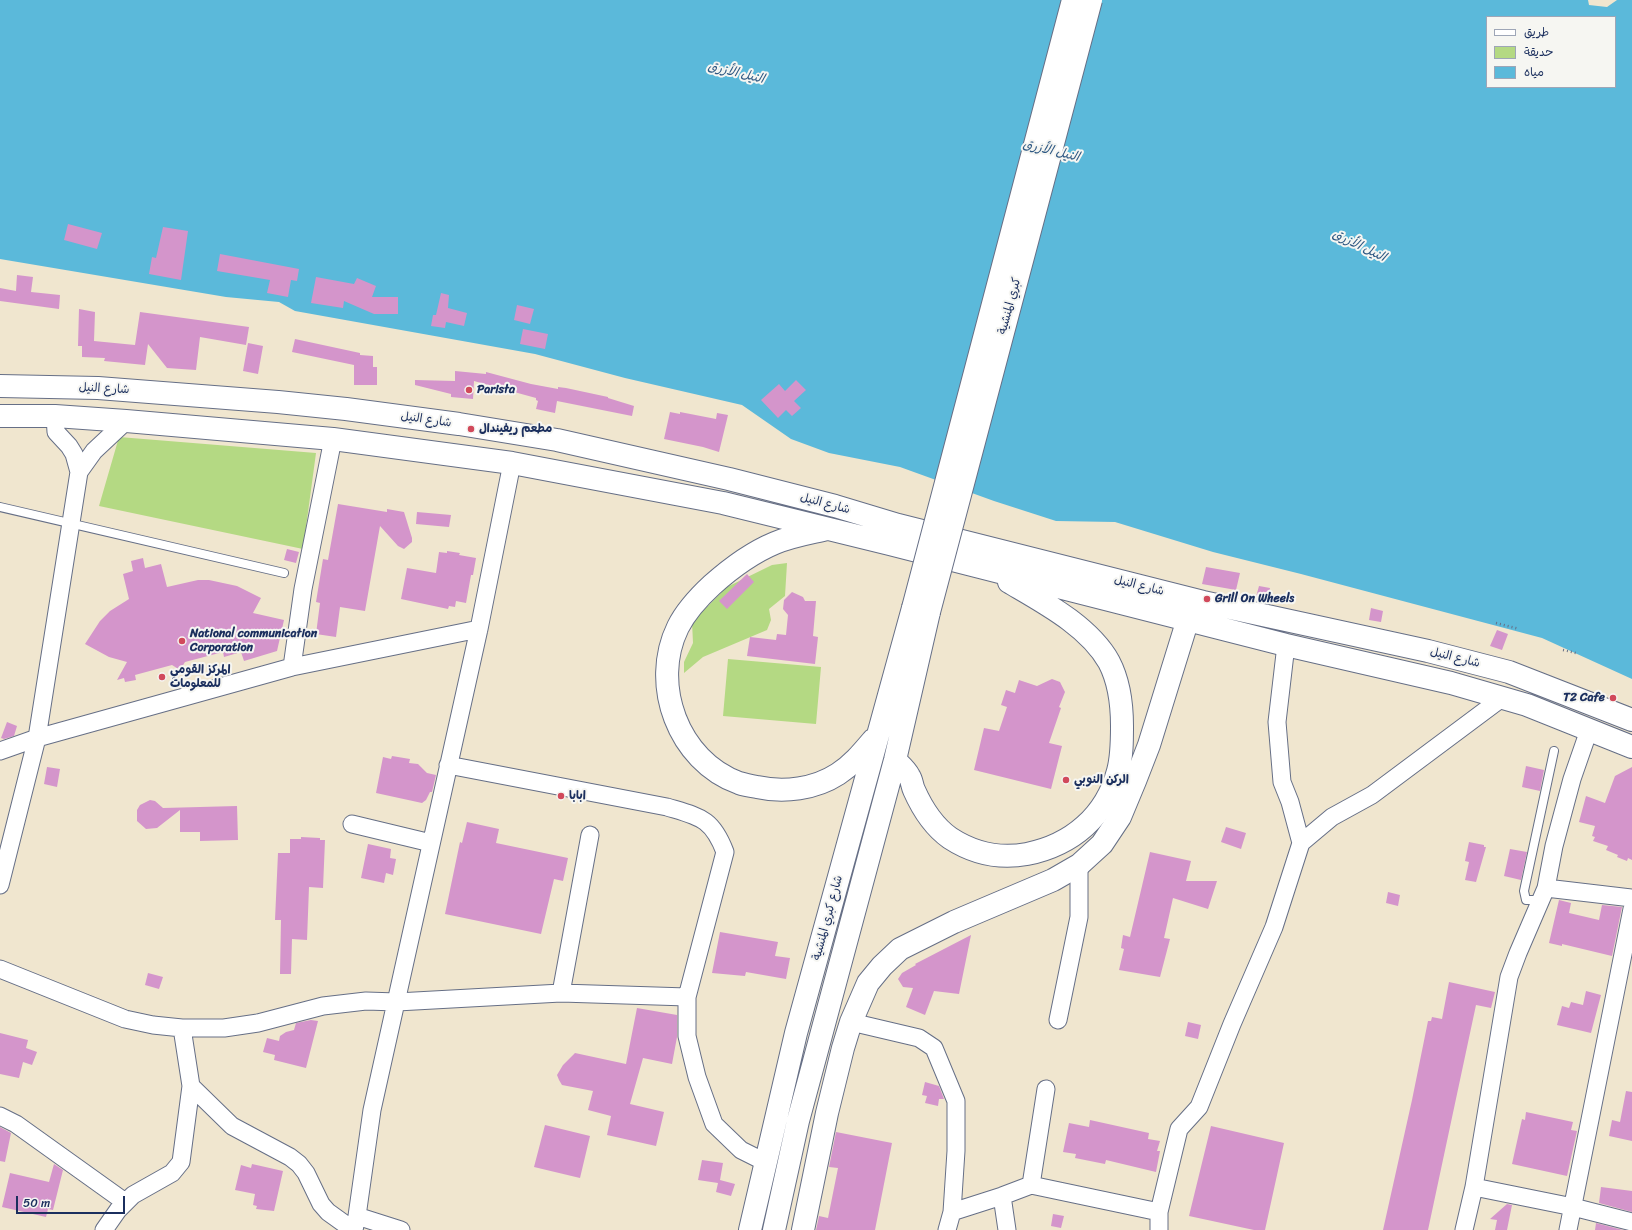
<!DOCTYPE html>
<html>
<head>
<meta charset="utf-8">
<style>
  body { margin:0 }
  #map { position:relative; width:1632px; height:1230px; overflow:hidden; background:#f0e6cf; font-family:Sriracha,"Playpen Sans Arabic",sans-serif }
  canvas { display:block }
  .legend { position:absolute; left:1486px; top:16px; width:130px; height:72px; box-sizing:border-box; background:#f6f6f2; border:1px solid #9ea6b7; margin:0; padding:5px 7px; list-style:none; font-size:12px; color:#1b2f5e }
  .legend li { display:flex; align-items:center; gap:8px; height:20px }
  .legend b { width:20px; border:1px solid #9ea6b7 }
  .scale { position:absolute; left:16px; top:1196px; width:109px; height:18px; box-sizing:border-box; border:2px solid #1b2f5e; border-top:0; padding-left:5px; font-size:12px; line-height:14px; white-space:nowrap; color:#1b2f5e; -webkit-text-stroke:3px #f6f6f2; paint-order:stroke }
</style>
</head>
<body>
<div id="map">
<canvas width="1632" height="1230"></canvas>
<ul class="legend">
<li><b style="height:5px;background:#fff"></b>طريق</li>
<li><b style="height:11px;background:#b4d983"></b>حديقة</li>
<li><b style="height:11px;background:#5bb9da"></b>مياه</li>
</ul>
<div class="scale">50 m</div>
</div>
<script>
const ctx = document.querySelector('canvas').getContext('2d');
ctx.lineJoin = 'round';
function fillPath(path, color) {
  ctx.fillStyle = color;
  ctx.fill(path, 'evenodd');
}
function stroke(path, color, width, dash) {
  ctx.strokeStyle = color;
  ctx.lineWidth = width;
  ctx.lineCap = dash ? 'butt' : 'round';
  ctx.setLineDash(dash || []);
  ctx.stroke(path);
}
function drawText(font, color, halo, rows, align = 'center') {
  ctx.font = font + ' Sriracha,"Playpen Sans Arabic",sans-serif';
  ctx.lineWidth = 4;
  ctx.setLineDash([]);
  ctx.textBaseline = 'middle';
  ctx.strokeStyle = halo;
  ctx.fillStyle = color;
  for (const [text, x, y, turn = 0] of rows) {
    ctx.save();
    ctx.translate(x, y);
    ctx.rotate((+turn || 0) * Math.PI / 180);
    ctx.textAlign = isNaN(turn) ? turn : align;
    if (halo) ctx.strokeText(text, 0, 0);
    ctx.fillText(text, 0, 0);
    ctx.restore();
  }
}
fillPath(new Path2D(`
  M119,437l197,16 -13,96 -204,-43z
  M787,563l-2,33 -16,13 2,11 -4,10 -64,27 -19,16v-11l9,-19 -1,-21 35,-35 45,-22z
  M728,659l93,8 -5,57 -93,-8z`), '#b4d983');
fillPath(new Path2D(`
  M0,0h1588l1,5 18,2 10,-7h15v679l-90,-41 -241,-64 -88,-22 -98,-30 -59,-1 -62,-20 -94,-34 -71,-14 -38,-14 -49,-34 -117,-27 -90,-24 -240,-43 -16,-9 -53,-5 -226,-38zM1487,17h128v70h-128z`), '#5bb9da');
fillPath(new Path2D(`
  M68,224l34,9 -5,16 -33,-9z
  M163,227l25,4 -7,49 -32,-6 3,-17 4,1z
  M220,254l79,15 -2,12 -6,-1 -3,17 -21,-4 3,-13 -53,-9z
  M17,275l16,2 -2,15 29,3 -1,14 -59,-8v-13l16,3z
  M316,277l38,7 3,-6 19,8 -4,11h26v17h-24l-30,-13 -1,7 -32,-5z
  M441,293l8,2 -1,13 19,5 -3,13 -18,-4 -1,6 -14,-2 2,-11h3z
  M517,305l17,4 -4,15 -16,-4z
  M79,309l16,3 -1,29 41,4 5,-33 109,15 -3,18 -46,-8 -4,33 -29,-2 -19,-24 -3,21 -41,-4 1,-3 -23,-1v-11h-4z
  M523,329l25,5 -3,15 -25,-5z
  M295,339l65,14v2l13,1v11h4v18h-23v-20l-62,-13z
  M248,343l15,3 -5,28 -15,-3z
  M455,371l31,3v-2l45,12 27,5v-2l8,1 42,9v1l26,8 -2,10 -75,-15 -2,12 -19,-4 2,-8 -2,-1v-2l-62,-17 -1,18 -22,-2v-3l-36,-9v-5l40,1z
  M796,380l10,10 -12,11 7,7 -9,8 -6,-6 -8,8 -17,-18 18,-16 6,7z
  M670,412l10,2v-2l36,7 1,-6 11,2 -9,37 -16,-5 -39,-8z
  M338,504l49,8v-3l17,3 8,26v4l-8,7 -6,-3 -18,-20 -15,85 -25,-4 -4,30 -20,-3 4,-31 -4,-1 7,-43 5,1z
  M417,512l34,3 -2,12 -33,-3z
  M287,549l12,3 -3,11 -12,-3z
  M447,551l13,2 -1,2 17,3 -3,17h-2l-5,28 -10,-2 -1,6 -6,-1 -1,3 -47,-10 6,-31 29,5 3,-21 8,1z
  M143,558l2,10 16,-4 6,23 31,-7h11l28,6 24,12 -8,15 31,7 -7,31 -33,10 -3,-9 -17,5 -1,-5 -38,10 -5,8 -8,-5 -37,10 1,5 -11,2 -1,-4 -7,2 10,-18 -18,-5 -24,-13 15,-23 10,-10 19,-12 -6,-25 10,-3 -2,-10z
  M1206,567l34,6 -4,17 -34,-6z
  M747,574l7,8 -27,27 -8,-8z
  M1259,586l11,2 -2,11 -12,-2z
  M792,592l11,5 2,4h11l-3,35 5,1 -3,27 -68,-8 3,-19 26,3 1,-6 9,1 2,-20 -5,-6 1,-9z
  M1371,608l12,3 -2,11 -12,-2z
  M1497,630l11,4 -6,16 -12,-4z
  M1052,679l8,3 5,10 -6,15 2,1 -12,35 13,3 -11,43 -77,-19 10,-42 15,3 8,-24 -6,-2 5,-15 9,3 4,-13 18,6z
  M7,722l10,4 -3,10 -10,3 -3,-1z
  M392,756l18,3 -1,4 9,1 9,9 9,2 -4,17h-2l-4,8 -4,3 -46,-10 7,-36 8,2z
  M1526,766l18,4 -4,21 -18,-4z
  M47,767l13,2 -3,18 -13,-3z
  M1632,767v93l-4,-2 -1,3 -10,-4 1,-2 -12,-5 2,-4 -15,-5 2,-4 -3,-1 3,-10 -16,-4 7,-26 19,7 10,-27z
  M150,800l5,1 8,7 74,-2 1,34 -38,1v-9h-20v-22l-23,18 -11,1 -9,-8v-11l3,-5z
  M467,822l32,7 -3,14 72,15 -5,23 -9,-2 -13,55 -96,-20 15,-72 2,1z
  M1226,827l20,6 -5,16 -20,-7z
  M301,837l19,1v2h5l-2,48 -14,-1 -2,53 -15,-1 -1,35h-11l1,-54h-6l3,-67h12v-14h11z
  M1469,842l15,3v2h2l-10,35 -11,-2 4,-18 -4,-1z
  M368,844l23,5 -1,9 6,1 -3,16 -7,-2 -2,10 -23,-5z
  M1510,849l17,3 -6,28 -17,-4z
  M1150,852l41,9 -5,20h31l-9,28 -35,-11 -9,40 6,1 -10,38 -41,-7 5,-21 -3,-1 2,-13 7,2z
  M1388,892l12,3 -2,11 -12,-3z
  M1559,900l12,3 -2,10 30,7 3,-15 20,2 -10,49 -50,-12v2l-13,-3z
  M720,932l58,10 -3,14 15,2 -4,21 -40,-7 -1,4 -33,-3z
  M971,935l-12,59 -25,-3 -9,24 -19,-8 7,-19 -10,-1 -5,-8 4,-6 14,-8 -1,-1z
  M148,973l15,4 -4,12 -14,-4z
  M1449,982l46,10 -4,16 -15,-3 -48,225h-45l29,-130 16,-79h3l1,-4 10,2z
  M1586,991l15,4 -10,38 -34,-8 5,-19 7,2 2,-6 12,3z
  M637,1008l40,7v22l-5,27 -29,-6 -13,46 34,8 -8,34 -49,-11 4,-19 -23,-6 5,-19 -31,-6 -3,-5 -2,-5 6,-10 12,-12 51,11z
  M311,1020l7,1 -12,47 -32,-8 1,-5 -12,-3 4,-14 12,3 1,-5 6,-4 8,-2 2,-7z
  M1188,1022l13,3 -3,14 -13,-3z
  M0,1033l28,7 -2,8 11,4 -5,13 -9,-3 -4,16 -19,-4z
  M925,1082l14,4 5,13h-5l-1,7 -13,-3 2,-7 -5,-1z
  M1626,1091l6,1v49l-23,-5 3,-16 8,2z
  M1526,1112l47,10 -2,8 6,1 -10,45 -55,-12 10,-45 3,1z
  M1090,1120l59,13 -1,6 12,2 -3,10h3l-4,21 -50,-12 -1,4 -30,-6 1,-4 -13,-2 6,-29 20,4z
  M545,1125l45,11 -10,42 -46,-11z
  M1211,1126l73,17 -19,87h-11l-65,-14z
  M0,1127l11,6 -6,29 -5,-1z
  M836,1132l56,11 -17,87h-59l3,-14 9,2 10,-50 -9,-1z
  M702,1160l21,3 -3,17 15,4 -4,12 -15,-4 2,-9 -20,-3z
  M54,1164l9,6 -10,40 -5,-1 -2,8 -44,-10 8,-34 39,9z
  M252,1164l31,7 -9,40 -18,-2 1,-3 -4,-1 2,-11 -20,-4 6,-25 10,3z
  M1601,1187l31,4v21l-33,-9z
  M1507,1204l5,1 -5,25h-12l2,-10 -7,-1z
  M1053,1214l11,2 -3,12 -10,-2z
  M1596,1223l27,7h-28z`), '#d495cb');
const lane = new Path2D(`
  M0,507l284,66
  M1540,898l-1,2h-13l-2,-9 30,-140`);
const street = new Path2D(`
  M55,416l1,16 13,14 5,8 5,18
  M292,667l11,-78 30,-150
  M0,751l37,-13 255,-71 187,-38
  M448,765l219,42c33,10 45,11 58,45l-38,145
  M352,824l79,19
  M1301,843l31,-26 40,-22 130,-97
  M0,885l37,-147 42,-266 15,-21 32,-30
  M1546,888l86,10
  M0,969l125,50 28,6 29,3h42l34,-5 65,-17 43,-5 31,1 164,-9 126,4v39l10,41 17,47 27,26 24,12
  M561,993l29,-158
  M1058,1020l21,-103v-52
  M851,1022l68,16 15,10 22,53v50l-4,61 -5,18
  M191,1086l41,40 58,31 9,7 7,9 15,31 7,8 25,18
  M0,1116l16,8 109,78
  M1031,1185l15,-96
  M1474,1187l99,20 59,15
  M1002,1196l5,34
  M952,1212l50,-16 29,-11 128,27
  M357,1216l44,14
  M104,1230l14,-20 15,-15 39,-22 9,-11 10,-76 -9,-58
  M354,1230l3,-14 15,-106 107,-481 33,-166
  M1159,1230v-18l20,-83 20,-22 33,-83 42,-97 27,-84 -11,-41 -8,-20 -5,-60 9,-77
  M1464,1230l10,-43 35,-210 9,-24 28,-65 8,-42 18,-67 17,-49
  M1568,1230l64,-321`);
const secondary = new Path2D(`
  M803,1230l24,-117 16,-65 8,-26 17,-39 14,-17 18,-17 54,-27 99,-42 26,-15 23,-21 18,-27 15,-36 14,-36 39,-126`);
const primary = new Path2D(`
  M0,386l98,2 180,14 68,7 113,15 98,16 172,39 106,27 63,19 305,77 225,49 81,21 123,48
  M0,416h55l71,5 207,18 179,24 211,40 167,41 396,101 165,38 76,22 105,42
  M827,529c-17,4 -36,7 -52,14 -24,10 -44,25 -63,42 -13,12 -26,26 -34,42 -28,57 0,134 61,156 6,2 12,3 18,4 27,6 58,2 81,-13 14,-9 24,-21 35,-34
  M895,760c5,5 11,10 14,16 3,4 3,10 5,14 8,18 19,36 36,48 23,15 50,21 77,16 45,-9 79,-38 91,-83 4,-14 4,-30 4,-45 0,-21 -3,-45 -13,-64 -20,-36 -66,-60 -100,-80
  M750,1230l46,-197 117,-425
  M774,1230l24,-109 97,-361 34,-148`);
stroke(lane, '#666f86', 10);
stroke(street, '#666f86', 19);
stroke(secondary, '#666f86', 24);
stroke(primary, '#666f86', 24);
stroke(new Path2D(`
  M1496,623l23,6
  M1563,650l13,3`), '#666f86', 2.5, [1, 3]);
stroke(lane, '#fff', 8);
stroke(street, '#fff', 17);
stroke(secondary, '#fff', 22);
stroke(primary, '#fff', 22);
const primaryBridge = new Path2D(`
  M913,608l160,-608
  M929,612l162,-612`);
stroke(primaryBridge, '#666f86', 24, []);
stroke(primaryBridge, '#fff', 22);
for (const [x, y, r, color] of [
  [469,390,4,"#d1495b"],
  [471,429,4,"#d1495b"],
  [1207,599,4,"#d1495b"],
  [182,641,4,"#d1495b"],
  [162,677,4,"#d1495b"],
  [1613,698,4,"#d1495b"],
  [1066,780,4,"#d1495b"],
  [561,796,4,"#d1495b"]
]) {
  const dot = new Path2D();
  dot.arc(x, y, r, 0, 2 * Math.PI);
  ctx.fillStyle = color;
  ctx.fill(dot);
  stroke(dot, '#f6f6f2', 1.5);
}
drawText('12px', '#1b2f5e', '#f6f6f2', [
  ["كبري المنشية",1010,306,-75],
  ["شارع النيل",104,389,3],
  ["شارع النيل",426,420,8],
  ["شارع النيل",825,504,15],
  ["شارع النيل",1139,586,14],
  ["شارع النيل",1455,658,14],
  ["شارع كبري المنشية",828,918,-75]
]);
drawText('bold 12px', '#1b2f5e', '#f6f6f2', [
  ["Parista",477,390],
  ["مطعم ريفيندال",479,429],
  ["Grill On Wheels",1215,599],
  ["National communication",190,634],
  ["Corporation",190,648],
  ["المركز القومي",170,670],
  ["للمعلومات",170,684],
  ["T2 Cafe",1605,698,"right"],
  ["الركن النوبي",1074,780],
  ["ابابا",569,796]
], 'left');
drawText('italic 13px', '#2e5883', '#f6f6f2', [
  ["النيل الأزرق",736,73,14],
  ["النيل الأزرق",1051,151,14],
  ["النيل الأزرق",1359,246,26]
]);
</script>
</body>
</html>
